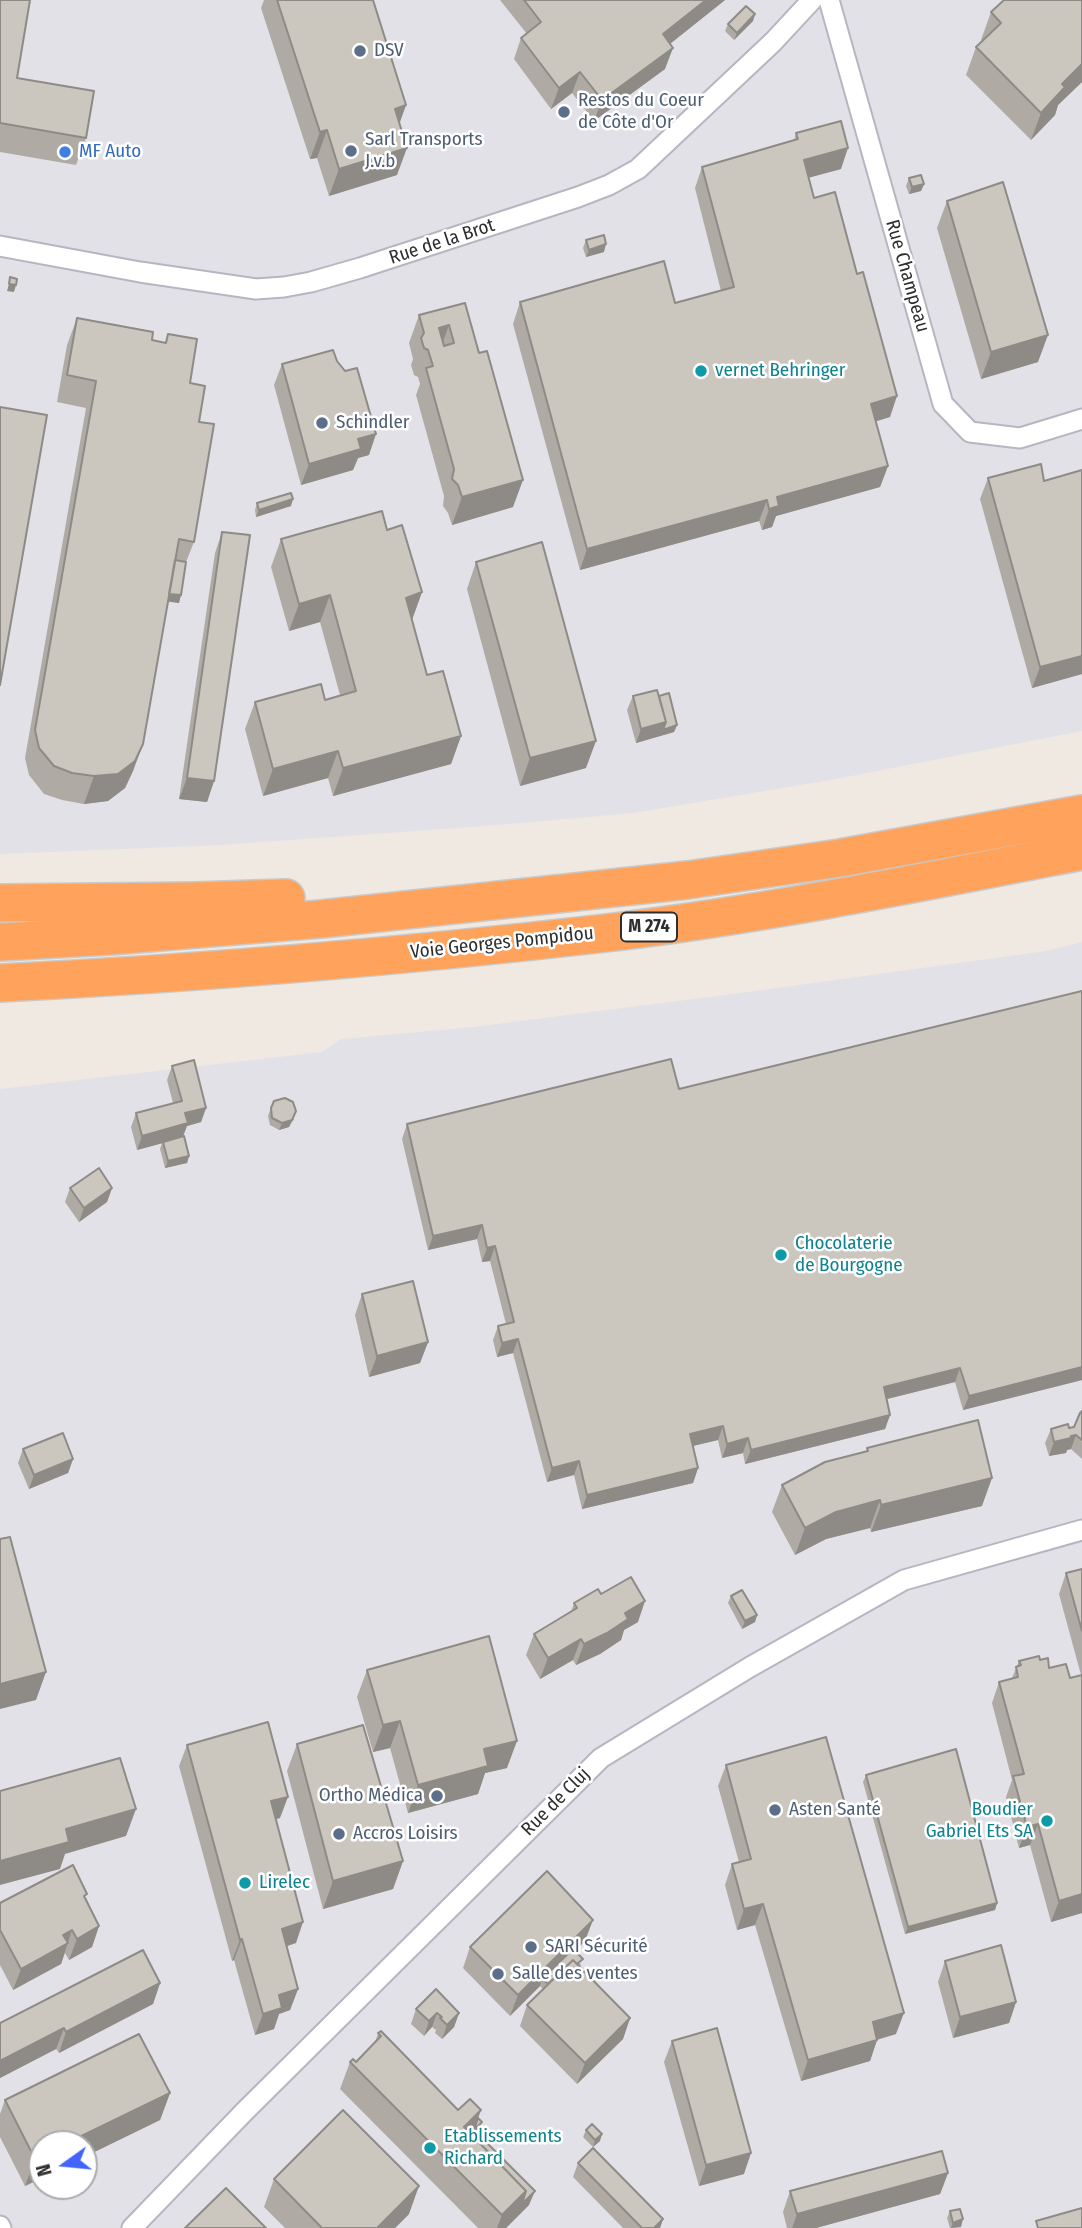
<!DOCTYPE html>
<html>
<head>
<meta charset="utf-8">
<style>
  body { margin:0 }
  #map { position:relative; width:1082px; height:2228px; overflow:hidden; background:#efe9e1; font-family:"Fira Sans Condensed",sans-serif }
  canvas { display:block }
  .north { position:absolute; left:28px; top:2130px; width:70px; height:70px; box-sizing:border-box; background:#fff; border:2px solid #ababab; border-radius:50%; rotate:255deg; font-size:19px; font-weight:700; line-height:28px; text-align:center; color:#2e2e2e }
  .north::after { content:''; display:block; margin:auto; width:24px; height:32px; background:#4264fb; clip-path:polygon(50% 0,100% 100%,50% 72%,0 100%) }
</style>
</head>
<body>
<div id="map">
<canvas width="1082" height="2228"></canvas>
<div class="north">N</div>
</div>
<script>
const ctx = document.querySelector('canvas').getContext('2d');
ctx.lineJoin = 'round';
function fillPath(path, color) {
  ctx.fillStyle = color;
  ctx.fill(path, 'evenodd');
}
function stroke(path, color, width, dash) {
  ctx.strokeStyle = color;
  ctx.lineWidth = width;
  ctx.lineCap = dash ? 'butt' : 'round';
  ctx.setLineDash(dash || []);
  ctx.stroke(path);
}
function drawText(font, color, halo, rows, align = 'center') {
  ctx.font = font + ' "Fira Sans Condensed",sans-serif';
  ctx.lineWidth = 5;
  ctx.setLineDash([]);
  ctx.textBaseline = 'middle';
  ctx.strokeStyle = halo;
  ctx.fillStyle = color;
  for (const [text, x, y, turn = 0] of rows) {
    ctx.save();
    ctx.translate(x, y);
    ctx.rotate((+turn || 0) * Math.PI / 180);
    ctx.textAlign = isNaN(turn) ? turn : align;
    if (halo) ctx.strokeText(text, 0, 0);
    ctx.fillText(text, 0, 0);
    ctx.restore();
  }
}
fillPath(new Path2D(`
  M0,0h1082v731l-246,48 -203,34 -135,12 -278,20 -220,9z
  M1082,942v1286h-1082v-1139l322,-37 19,-13 132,-12 260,-33 313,-43zM42,2144h42v42h-42z`), '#e3e1e8');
const street = new Path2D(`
  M829,0l114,404 27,28 50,6 62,-19
  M0,246l140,26 116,17 28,-2 27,-5 49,-14 218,-71 31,-12 29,-16 135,-127 39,-42
  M0,2226l1,2
  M132,2228l113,-117 356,-353 149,-91 154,-87 178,-50`);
const highway = new Path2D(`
  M0,903l193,-2 93,-3
  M0,942l111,-6 210,-17 367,-39 152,-22 242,-44
  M0,983c203,-10 405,-27 606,-50 160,-19 318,-51 476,-82`);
stroke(street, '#b4b7c1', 23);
stroke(highway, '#c9c9c9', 40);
stroke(street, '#fff', 19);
stroke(highway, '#ffa35c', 37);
fillPath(new Path2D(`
  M0,0l17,78 69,60 -10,27 -76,-13z
  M264,0h109l33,105 -7,19 -2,51 -68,21 -12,-38 -7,1 -49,-151z
  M500,0h225l-55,44 -5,25 -71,52 -22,-28 -21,16 -37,-50 7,-21 6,-4z
  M1082,0v82l-24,23 -3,10 -24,25 -65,-65 10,-28 6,-6 -1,-1 10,-28z
  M755,14l-2,7 -19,19 -9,-9 3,-7z
  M796,133l45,36 -33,9 6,20 76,219 -14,4 12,45 -8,21 -104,29 -4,11 -10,3 -3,-9 -179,49 -67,-246 7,-22 155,1 46,-12 -26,-103 7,-21 92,-26z
  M909,178l15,6 -3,7 -12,3 -3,-8z
  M947,201l91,161 -57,17 -44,-151z
  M586,240l18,12 -18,5 -3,-9z
  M465,303l48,204 -61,18 -4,-12 -5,-7 1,-10 -28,-101 4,-11 -2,-7 -4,-2 -3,-10 2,-6 -4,-16 10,-28z
  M77,318l88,25 3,-9 22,49 9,39 -5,120 -8,20 -5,33 -2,8 -11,-2 -35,170 -8,17 -17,13 -24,3 -22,-4 -18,-6 -15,-19 -4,-17 61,-350 -29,-6 10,-57z
  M282,364l87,91 -11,3 -5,12 -52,15 -27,-100z
  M988,478l94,196 -50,14 -52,-189z
  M257,503l34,3 -35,11 -1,-7z
  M387,530l35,62 -10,27 15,56 34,61 -10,28 -118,32 -5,-18 -65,18 -18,-67 10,-27 70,-2 15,-5 -20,-73 -31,9 -18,-64 10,-28z
  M222,532l-8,249 -7,21 -28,-3 36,-246z
  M476,562l110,206 -66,18 -53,-197z
  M633,696h26l18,29 -3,7 -38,11 -9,-33z
  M1082,991v389l-119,30 -8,-28 -68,17 3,16 -5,14 -140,35 -2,-11 -21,5 -4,-18 -25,6 5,22 -5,15 -111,26 -8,-34 -27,7 -34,-129 -16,4 -4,-17 5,-14 8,-2 -16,-63 -8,1 -5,-23 -49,11 -26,-111 5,-15 272,-35z
  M172,1066l34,42 -5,14 -14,4 -4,11 6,19 -2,7 -22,5 -5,-19 2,-6 -25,7 -6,-23 5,-14 37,-10 -6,-23z
  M271,1108l23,11 -5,8 -10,3 -9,-5 -2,-9z
  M70,1188h42l-5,14 -28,20 -14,-20z
  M362,1294l66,48 -8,21 -51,14 -14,-62z
  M1082,1411v48l-11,-10 -4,1 -1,3 -17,3 -4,-13 6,-14 23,-2z
  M867,1448l115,58 -111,26 -1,-4 -44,11 -31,16 -23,-43 10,-27 84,-33z
  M23,1449l50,10 -5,14 -39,16 -11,-26z
  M1082,1569v344l-31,9 -21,-77 -11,3 -13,-51 6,-17 -20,-77 7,-21 13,-4 7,-17 21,-1 9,8 21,10 11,-3 -22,-81 7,-21z
  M601,1594l37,28 -14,8 -3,10 -21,14 -24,11 -3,-5 -33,19 -14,-24 8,-21 37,-22 3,-9z
  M731,1596l26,19 -2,7 -13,7 -14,-26z
  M367,1670l140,98 -22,5 -7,21 -70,19 -18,-65 -17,4 -16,-55z
  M297,1744l106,117 -10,28 -70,20 -36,-138z
  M187,1745l93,73 -4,1 20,124 -9,3 11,43 -8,21 -11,4 -5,15 -19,6 -21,-75 -2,1 -53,-195z
  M726,1765l170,269 -19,6 -7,21 -69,20 -46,-156 -18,5 -12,-45 7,-21 7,-2 -21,-76z
  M866,1775l131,128 -2,7 -90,24 -42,-152z
  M86,1898l13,28 -7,21 -23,13 -4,-7 -4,11 -48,26 -13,-25v-62z
  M585,1941l-9,10 5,15 -1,1 50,51 -7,21 -46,45 -57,-58 7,-21 16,-16 -3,-3 -30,30 -47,-48 7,-21z
  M945,1961l71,41 -7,21 -56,15 -15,-56z
  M160,1983l-7,21 -94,49 -3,-4 -56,29v-55z
  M416,2009l43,4 -5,14 -12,12 -7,-6 1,-3 -4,-3 -8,9 -13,-12z
  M378,2033l80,77 20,8 1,12 -3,2 53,73 -23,23h-28l-138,-139 10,-27h6l19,-19z
  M672,2041l72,133 -45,12 -35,-124z
  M170,2093l-10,27 -135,66 -25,-49v-23l5,-14z
  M586,2130l14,11 -7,6 -10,-10z
  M578,2163l85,56 -3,9h-37l-50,-51z
  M948,2173l-8,21 -124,34h-29l-4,-16 7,-21z
  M274,2179l135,35 -14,14h-110l-21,-21z
  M950,2211l11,16 -11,1 -3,-10z`), '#afaba4');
fillPath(new Path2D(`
  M706,0h19l-69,55 7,-21z
  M755,14l-2,7 -19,19 3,-7z
  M673,48l-8,21 -71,52 8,-21z
  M1082,64v18l-24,23 -3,10 -24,25 10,-27 21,-29z
  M580,72l-8,21 -21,16 8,-21z
  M406,105l-10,28 -1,-24z
  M327,130l-10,28 -7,1 10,-27z
  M407,148l-10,27 -68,21 10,-27z
  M848,148l-7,21 -45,12 8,-21z
  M924,184l-3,7 -12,3 3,-7z
  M606,244l-2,8 -18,5 3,-7z
  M9,284l7,1 -2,7 -7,-1z
  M449,325l-10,28 -10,3 10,-28z
  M1048,335l-10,27 -57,17 10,-27z
  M897,396l-7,21 -26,8 7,-21z
  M376,434l-7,21 -11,3 -5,12 -52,15 8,-21 49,-25z
  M888,466l-8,21 -104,29 -4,11 -10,3 7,-21 8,-12z
  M523,480l-10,27 -61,18 10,-28z
  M293,499l-2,7 -35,11 3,-7z
  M767,500l-8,21 -179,49 7,-21z
  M422,592l-10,28 -6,-22z
  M165,593l16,2 -2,8 -16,-2z
  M330,595l-10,27 -31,9 10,-27z
  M1082,656v18l-50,14 8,-21z
  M666,722l11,3 -3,7 -38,11 5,-14z
  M461,736l-10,28 -118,32 10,-28z
  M596,741l-10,27 -66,18 10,-28z
  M143,744l-10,27 -8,17 -17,13 -24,3 10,-28z
  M338,751l-10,27 -65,18 10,-27z
  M187,778l27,3 -7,21 -28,-3z
  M206,1108l-5,14 -14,4 -5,12 -45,12 5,-14 43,-23z
  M296,1111l-7,16 -10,3 3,-7z
  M189,1156l-2,7 -22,5 3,-7z
  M112,1188l-5,14 -28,20 5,-14z
  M482,1225l-5,14 -49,11 5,-14z
  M495,1246l-5,15 -8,1 5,-14z
  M518,1339l-5,14 -16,4 5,-14z
  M428,1342l-8,21 -51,14 8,-21z
  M1082,1367v13l-119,30 6,-14z
  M960,1368l-5,14 -76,19 5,-14z
  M890,1415l-5,14 -140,35 6,-14z
  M723,1426l-5,14 -34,8 6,-14z
  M1076,1435l-5,14 -4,1 -1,3 -17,3 5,-14z
  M748,1438l-5,15 -21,5 5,-14z
  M73,1459l-5,14 -39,16 5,-14z
  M579,1461l-5,14 -27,7 5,-14z
  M698,1468l-5,15 -111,26 5,-14z
  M992,1478l-10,28 -111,26 10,-27z
  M880,1500l-10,28 -44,11 -31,16 10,-27 31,-16z
  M645,1601l-7,21 -14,8 -3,10 -21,14 -24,11 8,-21 41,-31z
  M757,1615l-2,7 -13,7 3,-8z
  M581,1639l-8,21 -33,19 8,-21z
  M46,1672l-10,28 -36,9v-25z
  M400,1721l-10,27 -17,4 10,-27z
  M517,1741l-10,27 -22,5 -7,21 -70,19 10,-28 66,-36z
  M288,1797l-8,21 -17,4 8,-21z
  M136,1809l-10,27 -61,18 -5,15 -60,16v-24l66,-32z
  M1038,1824l-8,21 -11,3 8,-21z
  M403,1861l-10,28 -70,20 10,-28z
  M1082,1894v19l-31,9 8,-21z
  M997,1903l-2,7 -90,24 3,-7z
  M763,1904l-8,21 -18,5 7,-21z
  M593,1920l-8,21 -40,40 -3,-2 -2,7 -30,30 8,-21z
  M303,1922l-7,21 -21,7 7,-21z
  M99,1926l-7,21 -23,13 8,-21z
  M72,1930l-11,34 -48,26 8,-21 42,-34z
  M242,1939l-8,21 -2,1 8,-21z
  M160,1983l-7,21 -94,49 7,-21z
  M298,1989l-8,21 -11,4 -5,15 -19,6 8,-21 16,-19z
  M1016,2002l-7,21 -56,15 7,-21z
  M437,2013l-5,14 -8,9 5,-15z
  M459,2013l-5,14 -12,12 5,-14z
  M904,2013l-8,21 -31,9 8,-21z
  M630,2018l-7,21 -46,45 8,-21z
  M64,2028l-8,21 -56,29v-17z
  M877,2040l-7,21 -69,20 7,-21z
  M170,2093l-10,27 -76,37v-13h-19z
  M481,2110l-7,20 8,-8 -3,8 -15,15v-18z
  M602,2134l-2,7 -7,6 2,-7z
  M751,2153l-7,21 -45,12 7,-21z
  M42,2156v22l-17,8 10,-27z
  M948,2173l-8,21 -124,34h-24l5,-14z
  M419,2186l-10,28 -14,14h-18z
  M526,2191h9l-6,14 -23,23h-9l5,-13z
  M663,2219l-3,9h-6z
  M963,2219l-2,8 -10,1 2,-5z`), '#8e8b86');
const building = new Path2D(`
  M0,0h30l-13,78 77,13 -8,47 -86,-15z
  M277,0h96l33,105 -11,4 12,39 -68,21 -12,-39 -7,2z
  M524,0h182l-43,34 10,14 -71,52 -22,-28 -21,16 -38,-50 20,-16z
  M1004,0h78v64l-20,20 3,3 -24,26 -65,-66 25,-24 -10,-11z
  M746,6l9,8 -18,19 -9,-9z
  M841,121l7,27 -44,12 10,38 21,-6 22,82 6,-2 34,124 -26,8 17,62 -111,31 2,9 -10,3 -2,-9 -180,49 -67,-247 144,-41 11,42 59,-16 -32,-120 96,-28 -2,-6z
  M921,175l3,9 -12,3 -3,-9z
  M1003,182l45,153 -57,17 -44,-151z
  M604,235l2,9 -17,6 -3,-10z
  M10,277l7,2 -1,6 -7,-1z
  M465,303l14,50 8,-2 36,129 -61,17 -4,-12 -6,-6 2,-10 -28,-101 7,-2 -5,-16 -4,-2 -3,-10 3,-5 -5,-18zM449,325l5,18 -10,3 -5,-18z
  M77,318l76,14 -1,8 14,3 2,-9 29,5 -7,44 15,3 -6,36 15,2 -20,118 -15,-3 -36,205 -8,17 -17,13 -24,2 -22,-3 -18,-7 -15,-18 -4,-18 61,-349 -29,-6z
  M333,350l4,11 8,10 12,-3 19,66 -18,5 3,10 -52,15 -27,-100z
  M0,407l47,8 -47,270z
  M1041,464l3,17 38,-11v186l-42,11 -52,-189z
  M291,493l2,6 -34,11 -2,-7z
  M382,511l5,19 15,-5 20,67 -16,6 21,77 16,-4 18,65 -118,32 -5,-17 -65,18 -18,-67 66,-18 4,16 31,-9 -26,-96 -31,9 -18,-65z
  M222,532l28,3 -36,246 -27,-3z
  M542,542l54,199 -66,17 -54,-196z
  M175,560l11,2 -5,33 -12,-1z
  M657,690l9,32 -25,7 -8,-33z
  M669,693l8,32 -14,5 3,-8 -7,-26z
  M1082,991v376l-113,29 -9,-28 -76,19 6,28 -139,35 -3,-12 -21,6 -4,-18 -33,8 8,34 -111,27 -8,-34 -27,7 -34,-129 -16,4 -4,-17 16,-4 -19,-76 -8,2 -5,-23 -49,11 -26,-112 264,-65 8,30z
  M194,1060l12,48 -21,5 3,10 -46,13 -6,-23 46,-12 -10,-35z
  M285,1098l8,4 3,9 -4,9 -10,3 -10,-5 -1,-10 3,-7z
  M184,1136l5,20 -21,5 -5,-19z
  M99,1168l13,20 -28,20 -14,-20z
  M413,1281l15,61 -51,14 -15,-62z
  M1082,1411v29l-6,-5 -5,1v2l-17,4 -3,-13 17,-5 1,4 5,-1 6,-14z
  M978,1420l14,58 -111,27 -1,-5 -44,12 -31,16 -23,-43 43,-23 43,-11 -1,-3z
  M63,1433l10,26 -39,16 -11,-26z
  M10,1537l36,135 -46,12v-145z
  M1082,1569v62l-16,-58z
  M631,1577l14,24 -20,12 3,6 -21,14 -23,11 -3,-5 -33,19 -14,-24 43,-26 -3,-5 24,-14 3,5z
  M742,1590l15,25 -12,6 -14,-25z
  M489,1636l28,105 -33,8 4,17 -70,19 -18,-64 -17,4 -16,-55z
  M1039,1656l1,4 8,-2 1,10 17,-4 4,14 12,-3v219l-23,7 -21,-77 -11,3 -14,-51 11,-2 -25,-92 19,-5 -2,-10 5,-2 -2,-4z
  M268,1722l20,75 -17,4 32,121 -21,7 16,60 -19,6 3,13 -19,6 -21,-75 -2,1 -53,-195z
  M363,1725l40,136 -70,20 -36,-137z
  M826,1737l78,276 -31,9 4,18 -69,20 -45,-156 -19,5 -12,-45 19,-5 -25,-94z
  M956,1749l41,154 -89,24 -42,-152z
  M120,1758l16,51 -70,20 3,13 -69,19v-70z
  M73,1865l14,29 -3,2 15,30 -22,13 -5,-9 -9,5 5,8 -47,26 -21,-39v-27z
  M547,1871l46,49 -75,75 -48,-48z
  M1001,1945l15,57 -56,15 -15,-56z
  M573,1949l10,10 -6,5 -4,-4 -25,24 -6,-5z
  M143,1950l17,33 -94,49 -2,-4 -64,33v-38z
  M573,1960l57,58 -45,45 -58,-58z
  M436,1989l23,24 -12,12 -7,-7 2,-1 -5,-4 -8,8 -13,-12z
  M717,2028l34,125 -45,12 -34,-124z
  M381,2031l77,79 12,-11 11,11 -17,17 62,64 -24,24 -152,-153 3,-3 3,3 25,-26 -3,-3z
  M139,2034l31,59 -105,51h-23v12l-7,3 -30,-59z
  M343,2110l76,76 -42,42h-55l-48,-49z
  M478,2118l4,4 -8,8z
  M592,2124l10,10 -7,6 -9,-10z
  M472,2128l63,63 -13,13 4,-13 -58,-60z
  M593,2148l70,71 -9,9h-12l-64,-65z
  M942,2151l6,22 -151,41 -7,-23z
  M226,2188l40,40h-81z
  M1082,2208v20h-44l-2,-7z
  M960,2209l3,10 -10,4 -3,-12z`);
fillPath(building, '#cbc7bf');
stroke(building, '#8e8b86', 2);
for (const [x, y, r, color] of [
  [360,51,7,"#5c6f8a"],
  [564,112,7,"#5c6f8a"],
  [351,151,7,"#5c6f8a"],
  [65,152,7,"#3f7fe0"],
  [701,371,7,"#0f9aa8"],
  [322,423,7,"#5c6f8a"],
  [781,1255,7,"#0f9aa8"],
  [437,1796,7,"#5c6f8a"],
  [775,1810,7,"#5c6f8a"],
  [1047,1821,7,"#0f9aa8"],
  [339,1834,7,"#5c6f8a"],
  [245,1883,7,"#0f9aa8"],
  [531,1947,7,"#5c6f8a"],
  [498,1974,7,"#5c6f8a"],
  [430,2148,7,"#0f9aa8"]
]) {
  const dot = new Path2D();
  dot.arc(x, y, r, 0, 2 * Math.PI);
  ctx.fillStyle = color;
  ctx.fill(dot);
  stroke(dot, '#fff', 2.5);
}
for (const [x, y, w] of [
  [649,927,56]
]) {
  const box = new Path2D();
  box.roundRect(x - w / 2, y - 14.5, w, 29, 5);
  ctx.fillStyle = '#fff';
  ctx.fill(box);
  stroke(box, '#2e2e2e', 2);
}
drawText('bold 18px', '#2e2e2e', null, [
  ["M 274",649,927]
]);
drawText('19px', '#4e5e75', '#fff', [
  ["DSV",374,51],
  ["Restos du Coeur",578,101],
  ["de Côte d'Or",578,123],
  ["Sarl Transports",365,140],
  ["J.v.b",365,162],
  ["Schindler",336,423],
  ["Ortho Médica",423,1796,"right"],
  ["Asten Santé",789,1810],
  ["Accros Loisirs",353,1834],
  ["SARI Sécurité",545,1947],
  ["Salle des ventes",512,1974]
], 'left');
drawText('19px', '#366cbe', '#fff', [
  ["MF Auto",79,152]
], 'left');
drawText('19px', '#2e2e2e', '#fff', [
  ["Rue de la Brot",442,242,-18],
  ["Rue Champeau",907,276,74],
  ["Voie Georges Pompidou",502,943,-6],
  ["Rue de Cluj",556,1802,-45]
]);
drawText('19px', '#0d838f', '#fff', [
  ["vernet Behringer",715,371],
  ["Chocolaterie",795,1244],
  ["de Bourgogne",795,1266],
  ["Boudier",1033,1810,"right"],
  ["Gabriel Ets SA",1033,1832,"right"],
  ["Lirelec",259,1883],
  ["Etablissements",444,2137],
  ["Richard",444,2159]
], 'left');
</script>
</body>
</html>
